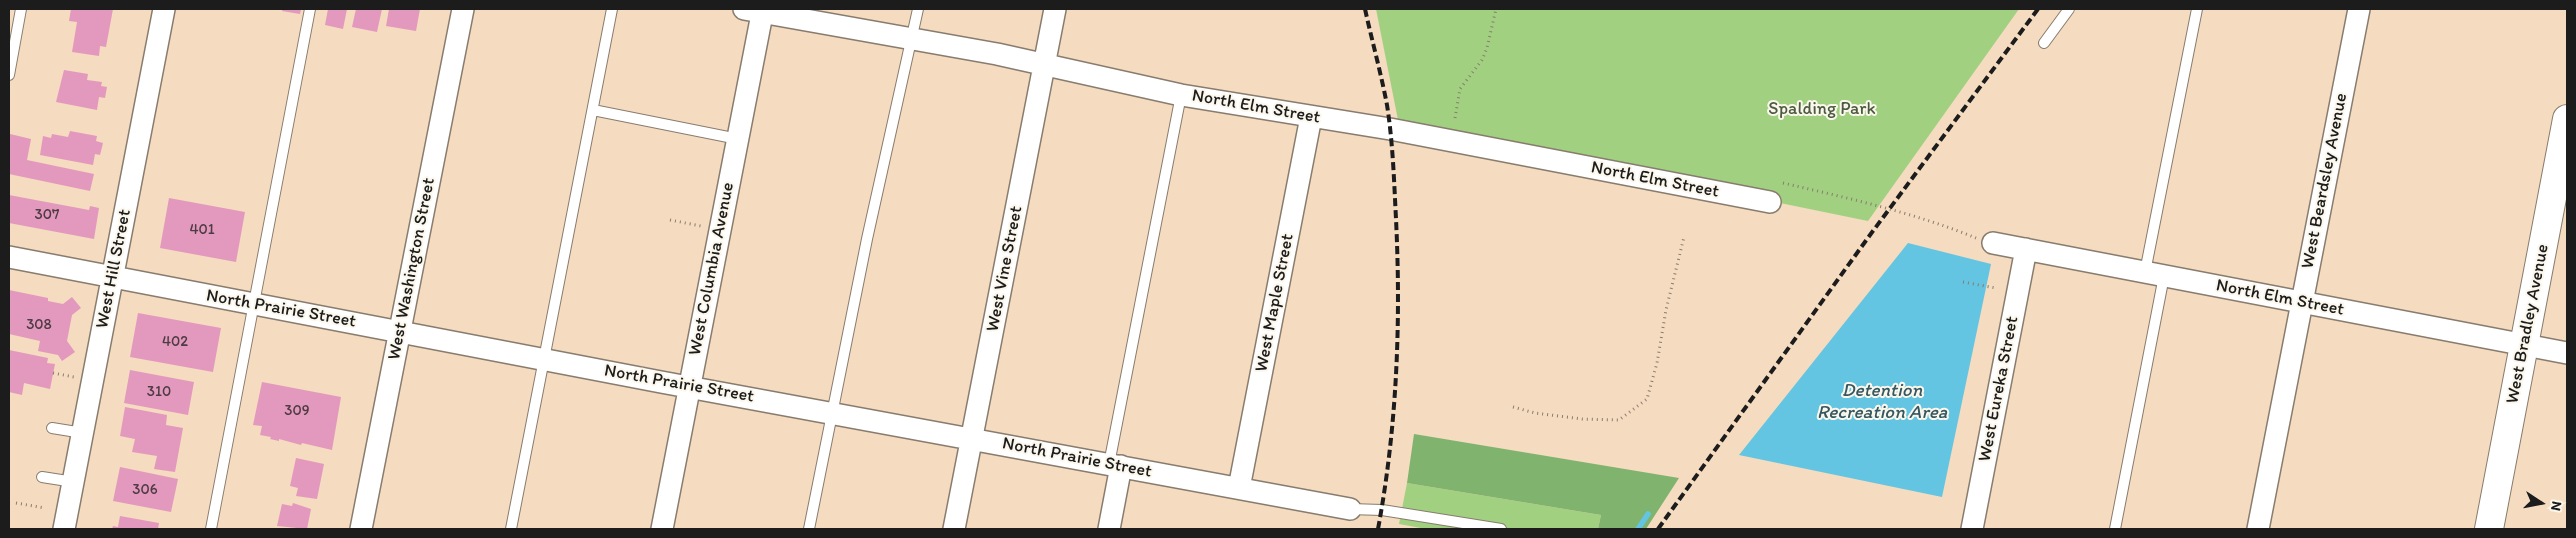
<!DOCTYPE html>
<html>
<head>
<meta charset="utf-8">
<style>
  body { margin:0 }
  #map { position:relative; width:2576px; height:538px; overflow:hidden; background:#f5dbbf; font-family:Itim,sans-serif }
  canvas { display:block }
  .frame { position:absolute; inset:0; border:10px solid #1c1c1c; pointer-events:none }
  .north { position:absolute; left:2516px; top:478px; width:50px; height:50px; -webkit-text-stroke:4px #fbf7ec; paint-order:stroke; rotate:101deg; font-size:14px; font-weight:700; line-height:20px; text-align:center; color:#1c1c1c }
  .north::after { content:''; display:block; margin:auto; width:18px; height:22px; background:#1c1c1c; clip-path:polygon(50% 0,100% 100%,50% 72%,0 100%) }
</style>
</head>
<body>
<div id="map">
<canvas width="2576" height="538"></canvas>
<div class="frame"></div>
<div class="north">N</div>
</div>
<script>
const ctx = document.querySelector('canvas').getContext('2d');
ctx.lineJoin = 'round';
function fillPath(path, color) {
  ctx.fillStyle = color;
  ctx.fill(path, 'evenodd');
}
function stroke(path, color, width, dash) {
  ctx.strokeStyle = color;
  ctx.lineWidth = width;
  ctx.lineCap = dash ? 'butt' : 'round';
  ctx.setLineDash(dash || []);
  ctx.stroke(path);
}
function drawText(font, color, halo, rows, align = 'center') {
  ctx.font = font + ' Itim,sans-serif';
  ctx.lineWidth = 4;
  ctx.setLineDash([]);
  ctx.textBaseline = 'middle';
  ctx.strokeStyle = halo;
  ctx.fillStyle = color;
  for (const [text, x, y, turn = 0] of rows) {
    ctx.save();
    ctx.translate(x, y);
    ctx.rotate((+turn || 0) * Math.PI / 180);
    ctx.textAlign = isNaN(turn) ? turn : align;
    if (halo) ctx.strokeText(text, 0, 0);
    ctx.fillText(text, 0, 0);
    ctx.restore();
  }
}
fillPath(new Path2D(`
  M1376,9h643l-151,212 -469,-96z
  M1407,483l194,32 -3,14h-172l-27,-5z`), '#a1d180');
fillPath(new Path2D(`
  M1414,434l265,44 -33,51h-48l3,-14 -194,-32z`), '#80b36e');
fillPath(new Path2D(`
  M1908,243l83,21 -49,233 -203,-42z`), '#63c5e1');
stroke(new Path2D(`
  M1638,529l10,-15`), '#63c5e1', 5.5);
fillPath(new Path2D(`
  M71,9h42l-7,38 -6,-1 -1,10 -27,-4 5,-30 -8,-1z
  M283,9h18l-1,5 -18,-3z
  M328,9h19l-4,20 -18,-4z
  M356,9h26l-5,23 -25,-5z
  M389,9h31l-4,22 -30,-5z
  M64,70l24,4 -1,6 15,2 -1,4 6,1 -2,11 -6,-1 -2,13 -41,-8z
  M70,131l27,5 -1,5 7,2 -3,12 -5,-1 -2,11 -53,-10 3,-19 8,2 1,-4 16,3z
  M10,134l21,5 -4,21 67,14 -4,17 -81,-17z
  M9,195l80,15 1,-4 9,2 -5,31 -85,-16z
  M169,198l76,14 -9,50 -76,-14z
  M9,290l39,8v3l15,3 9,-7 9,11 -9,7 -5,26 8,11 -13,9 -4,-6 -20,-4 2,-10 -31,-7z
  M138,313l83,15 -8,44 -83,-15z
  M9,350l39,8 -1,5 8,1 -5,25 -26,-6 -2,12 -13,-3z
  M130,370l64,12 -6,33 -64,-12z
  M262,382l79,15 -9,53 -30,-7 -1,2 -22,-6v2l-9,-2 1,-2 -11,-2 2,-9 -9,-1z
  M125,407l42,8 -1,10 17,3 -8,44 -21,-3 3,-13 -25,-4 3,-13 -15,-3z
  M296,458l28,6 -7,35 -21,-3 2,-8 -8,-2z
  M120,467l58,12 -7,33 -58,-11z
  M293,503l18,6 -4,20 -30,-3 5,-22 10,2z
  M120,516l39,7 -1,6h-46l1,-3 5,1z`), '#e399bd');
const service = new Path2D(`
  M2044,43l25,-34
  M9,75l12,-66
  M593,110l145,29
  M2145,272l52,-263
  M52,428l31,5
  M1109,464l72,-369
  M42,477l32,5
  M1350,509l32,1 119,19
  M211,529l99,-520
  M511,529l101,-520
  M809,529l58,-290 51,-230
  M2115,529l49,-253`);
const minor = new Path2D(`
  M744,9l253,45 184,41 209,34 380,73
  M1993,243l574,110
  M9,257l652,125 689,127
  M1239,488l72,-371
  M64,529l100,-520
  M361,529l102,-520
  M662,529l101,-520
  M954,529l101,-520
  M1109,529l12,-63
  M1972,529l54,-280
  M2258,529l101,-520`);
const secondary = new Path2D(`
  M2489,529l78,-410`);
stroke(service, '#887c6e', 12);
stroke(minor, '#887c6e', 24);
stroke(secondary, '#887c6e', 30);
stroke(new Path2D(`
  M1455,118l5,-29 22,-29 5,-12 9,-39
  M1783,183c65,15 132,30 193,55
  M670,220l31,6
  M1963,282l33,6
  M53,373l21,4
  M1513,407l22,6 47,6 37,1 28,-21 10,-36 9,-53 18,-73
  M16,503l29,5`), '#887c6e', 3, [1, 4]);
stroke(service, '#fff', 10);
stroke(minor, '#fff', 21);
stroke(secondary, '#fff', 28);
stroke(new Path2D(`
  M1365,9c7,32 16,64 22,96 6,38 7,76 9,114 5,103 1,208 -18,310
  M1658,529l212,-294 168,-226`), '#1c1c1c', 4, [8, 4]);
drawText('15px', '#4e3b44', null, [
  ["307",47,215],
  ["401",202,230],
  ["308",39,325],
  ["402",175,342],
  ["310",159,392],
  ["309",297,411],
  ["306",145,490]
]);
drawText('18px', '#1c1c1c', '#fbf7ec', [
  ["North Elm Street",1256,107,10],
  ["North Elm Street",1655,180,11],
  ["West Beardsley Avenue",2325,181,-79],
  ["West Hill Street",114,269,-79],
  ["West Washington Street",412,269,-79],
  ["West Columbia Avenue",712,269,-79],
  ["West Vine Street",1005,269,-79],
  ["North Elm Street",2280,298,11],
  ["West Maple Street",1275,303,-79],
  ["North Prairie Street",281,309,10],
  ["West Bradley Avenue",2528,324,-79],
  ["North Prairie Street",679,384,10],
  ["West Eureka Street",1999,389,-79],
  ["North Prairie Street",1077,458,11]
]);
drawText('18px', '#4b5b3f', '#fbf7ec', [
  ["Spalding Park",1822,109]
]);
drawText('italic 19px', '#355761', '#fbf7ec', [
  ["Detention",1882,391],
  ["Recreation Area",1882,413]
]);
</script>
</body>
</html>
